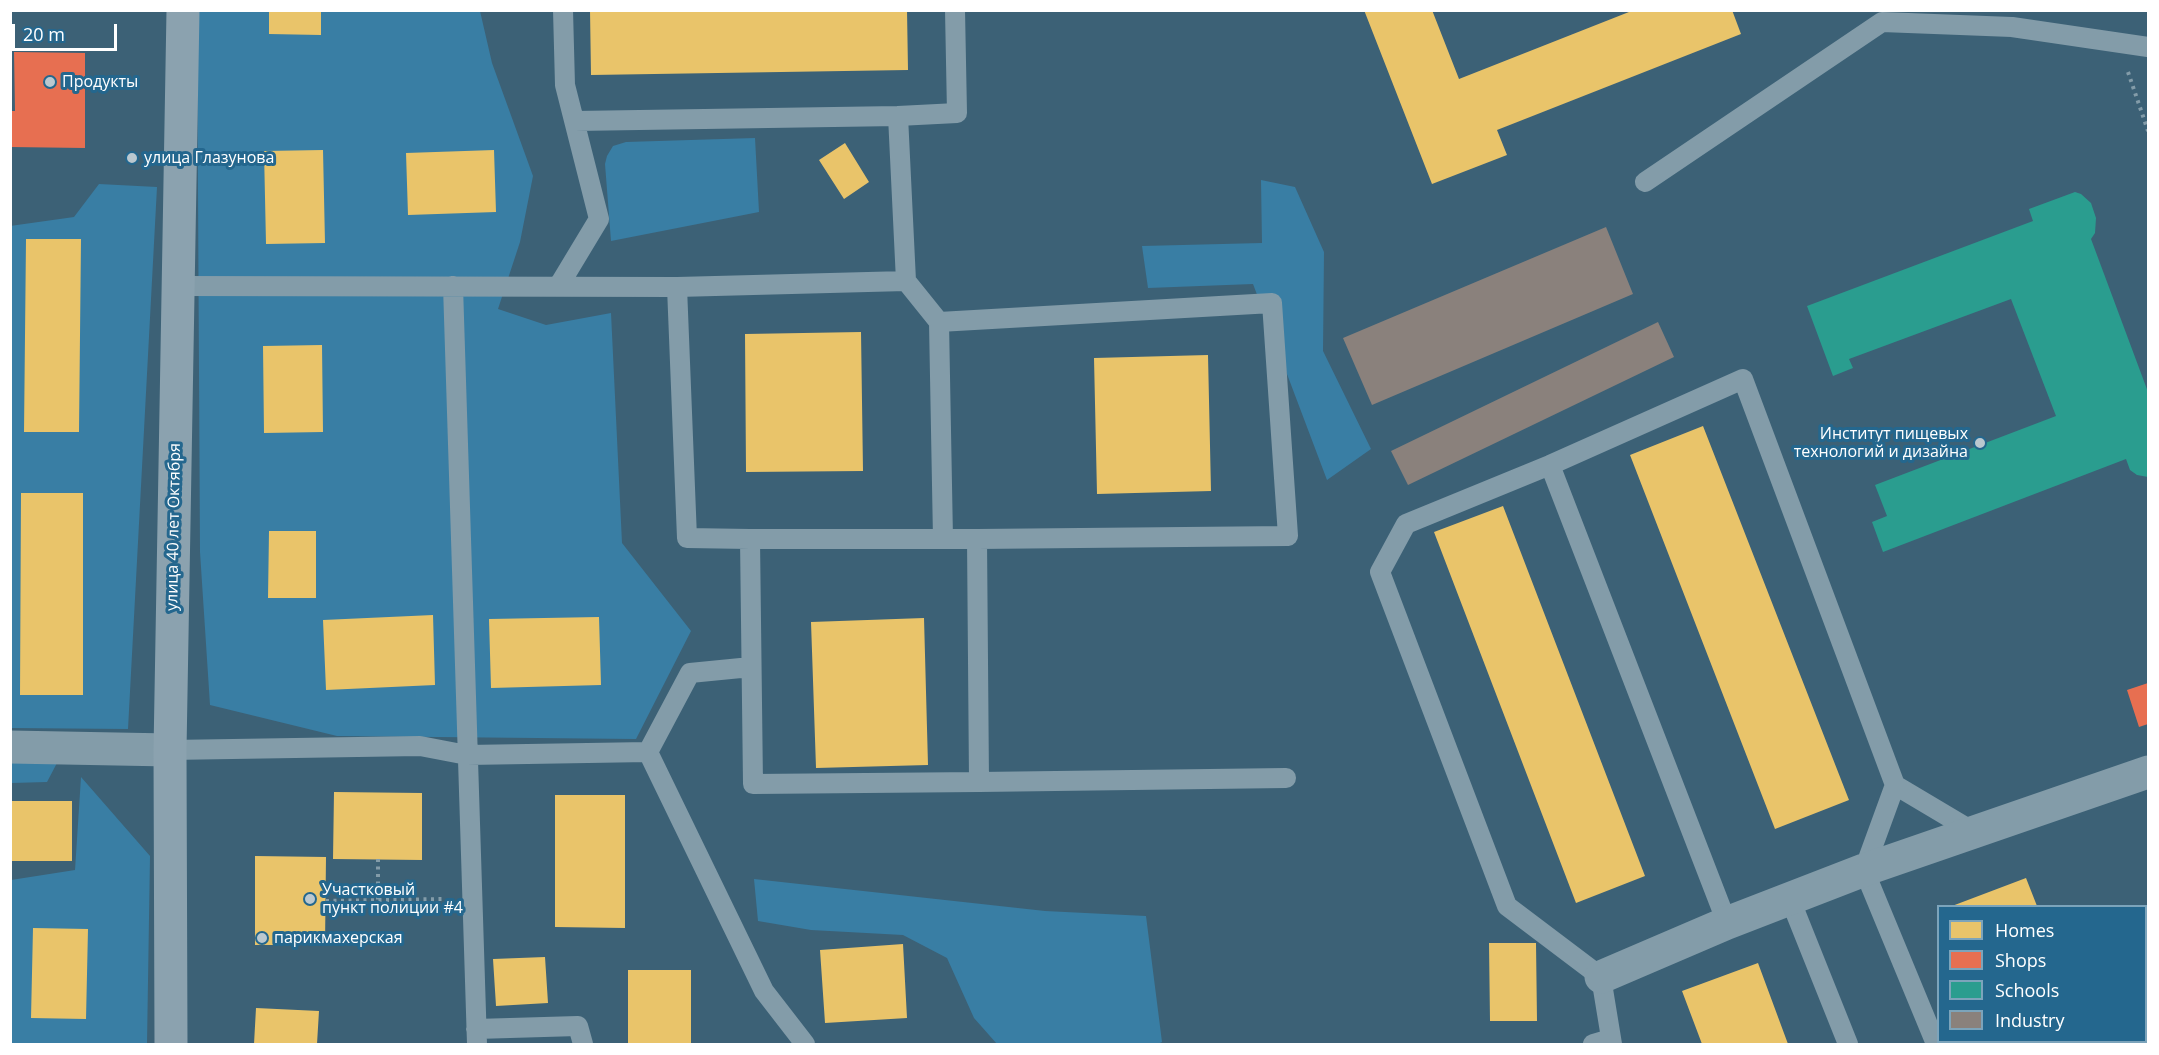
<!DOCTYPE html>
<html>
<head>
<meta charset="utf-8">
<style>
  body { margin:0 }
  #map { position:relative; width:2159px; height:1055px; overflow:hidden; background:#3c6176; font-family:"Open Sans",sans-serif }
  canvas { display:block }
  .frame { position:absolute; inset:0; border:12px solid #fff; pointer-events:none }
  .legend { position:absolute; left:1937px; top:905px; width:210px; height:138px; box-sizing:border-box; background:#24678e; border:2px solid #7ca4bb; margin:0; padding:8px 10px; list-style:none; font-size:18px; color:#fff }
  .legend li { display:flex; align-items:center; gap:12px; height:30px }
  .legend b { width:30px; border:2px solid #7ca4bb }
  .scale { position:absolute; left:12px; top:24px; width:105px; height:27px; box-sizing:border-box; border:3px solid #fff; border-top:0; padding-left:8px; font-size:18px; line-height:21px; white-space:nowrap; color:#fff; -webkit-text-stroke:4px #24678e; paint-order:stroke }
</style>
</head>
<body>
<div id="map">
<canvas width="2159" height="1055"></canvas>
<div class="frame"></div>
<ul class="legend">
<li><b style="height:16px;background:#e9c46a"></b>Homes</li>
<li><b style="height:16px;background:#e76f51"></b>Shops</li>
<li><b style="height:16px;background:#2a9d8f"></b>Schools</li>
<li><b style="height:16px;background:#8a817c"></b>Industry</li>
</ul>
<div class="scale">20 m</div>
</div>
<script>
const ctx = document.querySelector('canvas').getContext('2d');
ctx.lineJoin = 'round';
function fillPath(path, color) {
  ctx.fillStyle = color;
  ctx.fill(path, 'evenodd');
}
function stroke(path, color, width, dash) {
  ctx.strokeStyle = color;
  ctx.lineWidth = width;
  ctx.lineCap = dash ? 'butt' : 'round';
  ctx.setLineDash(dash || []);
  ctx.stroke(path);
}
function drawText(font, color, halo, rows, align = 'center') {
  ctx.font = font + ' "Open Sans",sans-serif';
  ctx.lineWidth = 6;
  ctx.setLineDash([]);
  ctx.textBaseline = 'middle';
  ctx.strokeStyle = halo;
  ctx.fillStyle = color;
  for (const [text, x, y, turn = 0] of rows) {
    ctx.save();
    ctx.translate(x, y);
    ctx.rotate((+turn || 0) * Math.PI / 180);
    ctx.textAlign = isNaN(turn) ? turn : align;
    if (halo) ctx.strokeText(text, 0, 0);
    ctx.fillText(text, 0, 0);
    ctx.restore();
  }
}
fillPath(new Path2D(`
  M197,11h283l12,52 41,113 -13,66 -22,67 48,16 65,-12 11,230 69,88 -55,108 -299,-3 -127,-31 -10,-153z
  M755,138l4,74 -148,29 -6,-77 2,-8 6,-10 13,-4z
  M1261,180l34,7 29,65 -1,99 48,98 -44,31 -74,-196 -105,4 -6,-42 120,-3z
  M99,184l58,3 -29,542 -117,-1 -1,-502 64,-9z
  M10,761l47,2 -10,19 -36,1z
  M81,777l69,79 -3,188h-136v-164l64,-10z
  M754,879l291,32 101,5 16,126 -4,2h-161l-23,-26 -27,-60 -44,-23 -92,-5 -53,-9z`), '#397ea4');
fillPath(new Path2D(`
  M269,10h52v25l-52,-1z
  M590,10h317l1,60 -317,5z
  M1364,10h68l27,69 175,-69h98l9,24 -244,96 10,25 -75,29z
  M845,143l24,39 -25,17 -25,-39z
  M323,150l2,93 -59,1 -2,-93z
  M494,150l2,62 -88,3 -2,-62z
  M26,239h55l-2,193h-55z
  M861,332l2,139 -117,1 -1,-138z
  M322,345l1,87 -59,1 -1,-87z
  M1208,355l3,136 -114,3 -3,-136z
  M1703,426l146,374 -74,29 -145,-374z
  M21,493h62v202h-63z
  M1503,506l142,370 -69,27 -142,-371z
  M269,531h47v67h-48z
  M433,615l2,70 -109,5 -3,-70z
  M599,617l2,68 -110,3 -2,-69z
  M924,618l4,147 -112,3 -5,-146z
  M334,792l88,1v67l-89,-1z
  M555,795h70v133l-70,-1z
  M10,801h62v60h-62z
  M255,856l71,1 -1,88h-70z
  M2026,878l11,28h-85z
  M33,928l55,1 -2,90 -55,-1z
  M1489,943h47l1,78h-47z
  M903,944l4,74 -82,5 -5,-73z
  M545,957l3,46 -52,3 -3,-47z
  M1758,963l30,81h-86l-20,-53z
  M628,970h63v74h-63z
  M256,1008l63,3 -2,33h-63z
  M1995,1042h94l1,2h-94z`), '#e9c46a');
fillPath(new Path2D(`
  M14,52l71,1v95l-75,-1v-36h5z
  M2148,683v41l-9,3 -12,-37z`), '#e76f51');
fillPath(new Path2D(`
  M2075,192l6,2 10,9 5,15 -1,15 -4,6 57,153v85l-11,-2 -7,-5 -4,-11 -243,93 -11,-30 15,-6 -12,-31 181,-69 -45,-117 -162,60 4,9 -20,8 -26,-70 226,-85 -4,-12z`), '#2a9d8f');
fillPath(new Path2D(`
  M1606,227l27,67 -261,111 -29,-67z
  M1658,322l16,35 -266,128 -17,-34z`), '#8a817c');
stroke(new Path2D(`
  M2128,72l20,59
  M378,859v41
  M326,901l118,-2`), '#839ca9', 4, [3, 4.5]);
stroke(new Path2D(`
  M575,121l323,-5
  M1645,182l237,-160 130,5 136,20
  M906,281l-8,-165 59,-3 -2,-103
  M178,286l499,1
  M453,286l24,758
  M558,287l41,-68 -34,-134 -2,-75
  M1550,465l177,458
  M750,539h227l2,243 -226,2z
  M750,539l-63,-1 -10,-251 229,-6 33,41
  M943,539l-4,-217 333,-19 16,233 -311,3
  M170,750l250,-4 47,9 181,-3 116,239 41,53
  M648,752l42,-79 61,-6
  M979,782l307,-4
  M1895,785l79,47
  M1790,899l58,145
  M476,1029l102,-3 5,18
  M1593,1044l17,-5
  M1612,1044l-11,-67 -94,-71 -127,-334 26,-48 144,-59 193,-86 152,406 -31,85 72,174`), '#839ca9', 20);
stroke(new Path2D(`
  M10,747l160,3
  M1601,977l126,-54 137,-53 284,-98`), '#839ca9', 33);
stroke(new Path2D(`
  M171,1044l-1,-294 13,-740`), '#8ba2af', 33);
for (const [x, y, r, color] of [
  [50,82,6,"#bbc8cf"],
  [132,158,6,"#bbc8cf"],
  [1980,443,6,"#bbc8cf"],
  [310,899,6,"#bbc8cf"],
  [262,938,6,"#bbc8cf"]
]) {
  const dot = new Path2D();
  dot.arc(x, y, r, 0, 2 * Math.PI);
  ctx.fillStyle = color;
  ctx.fill(dot);
  stroke(dot, '#24678e', 2);
}
drawText('16px', '#fff', '#24678e', [
  ["Продукты",62,82],
  ["улица Глазунова",144,158],
  ["Институт пищевых",1968,434,"right"],
  ["технологий и дизайна",1968,452,"right"],
  ["Участковый",322,890],
  ["пункт полиции #4",322,908],
  ["парикмахерская",274,938]
], 'left');
drawText('16px', '#fff', '#24678e', [
  ["улица 40 лет Октября",174,527,-89]
]);
</script>
</body>
</html>
